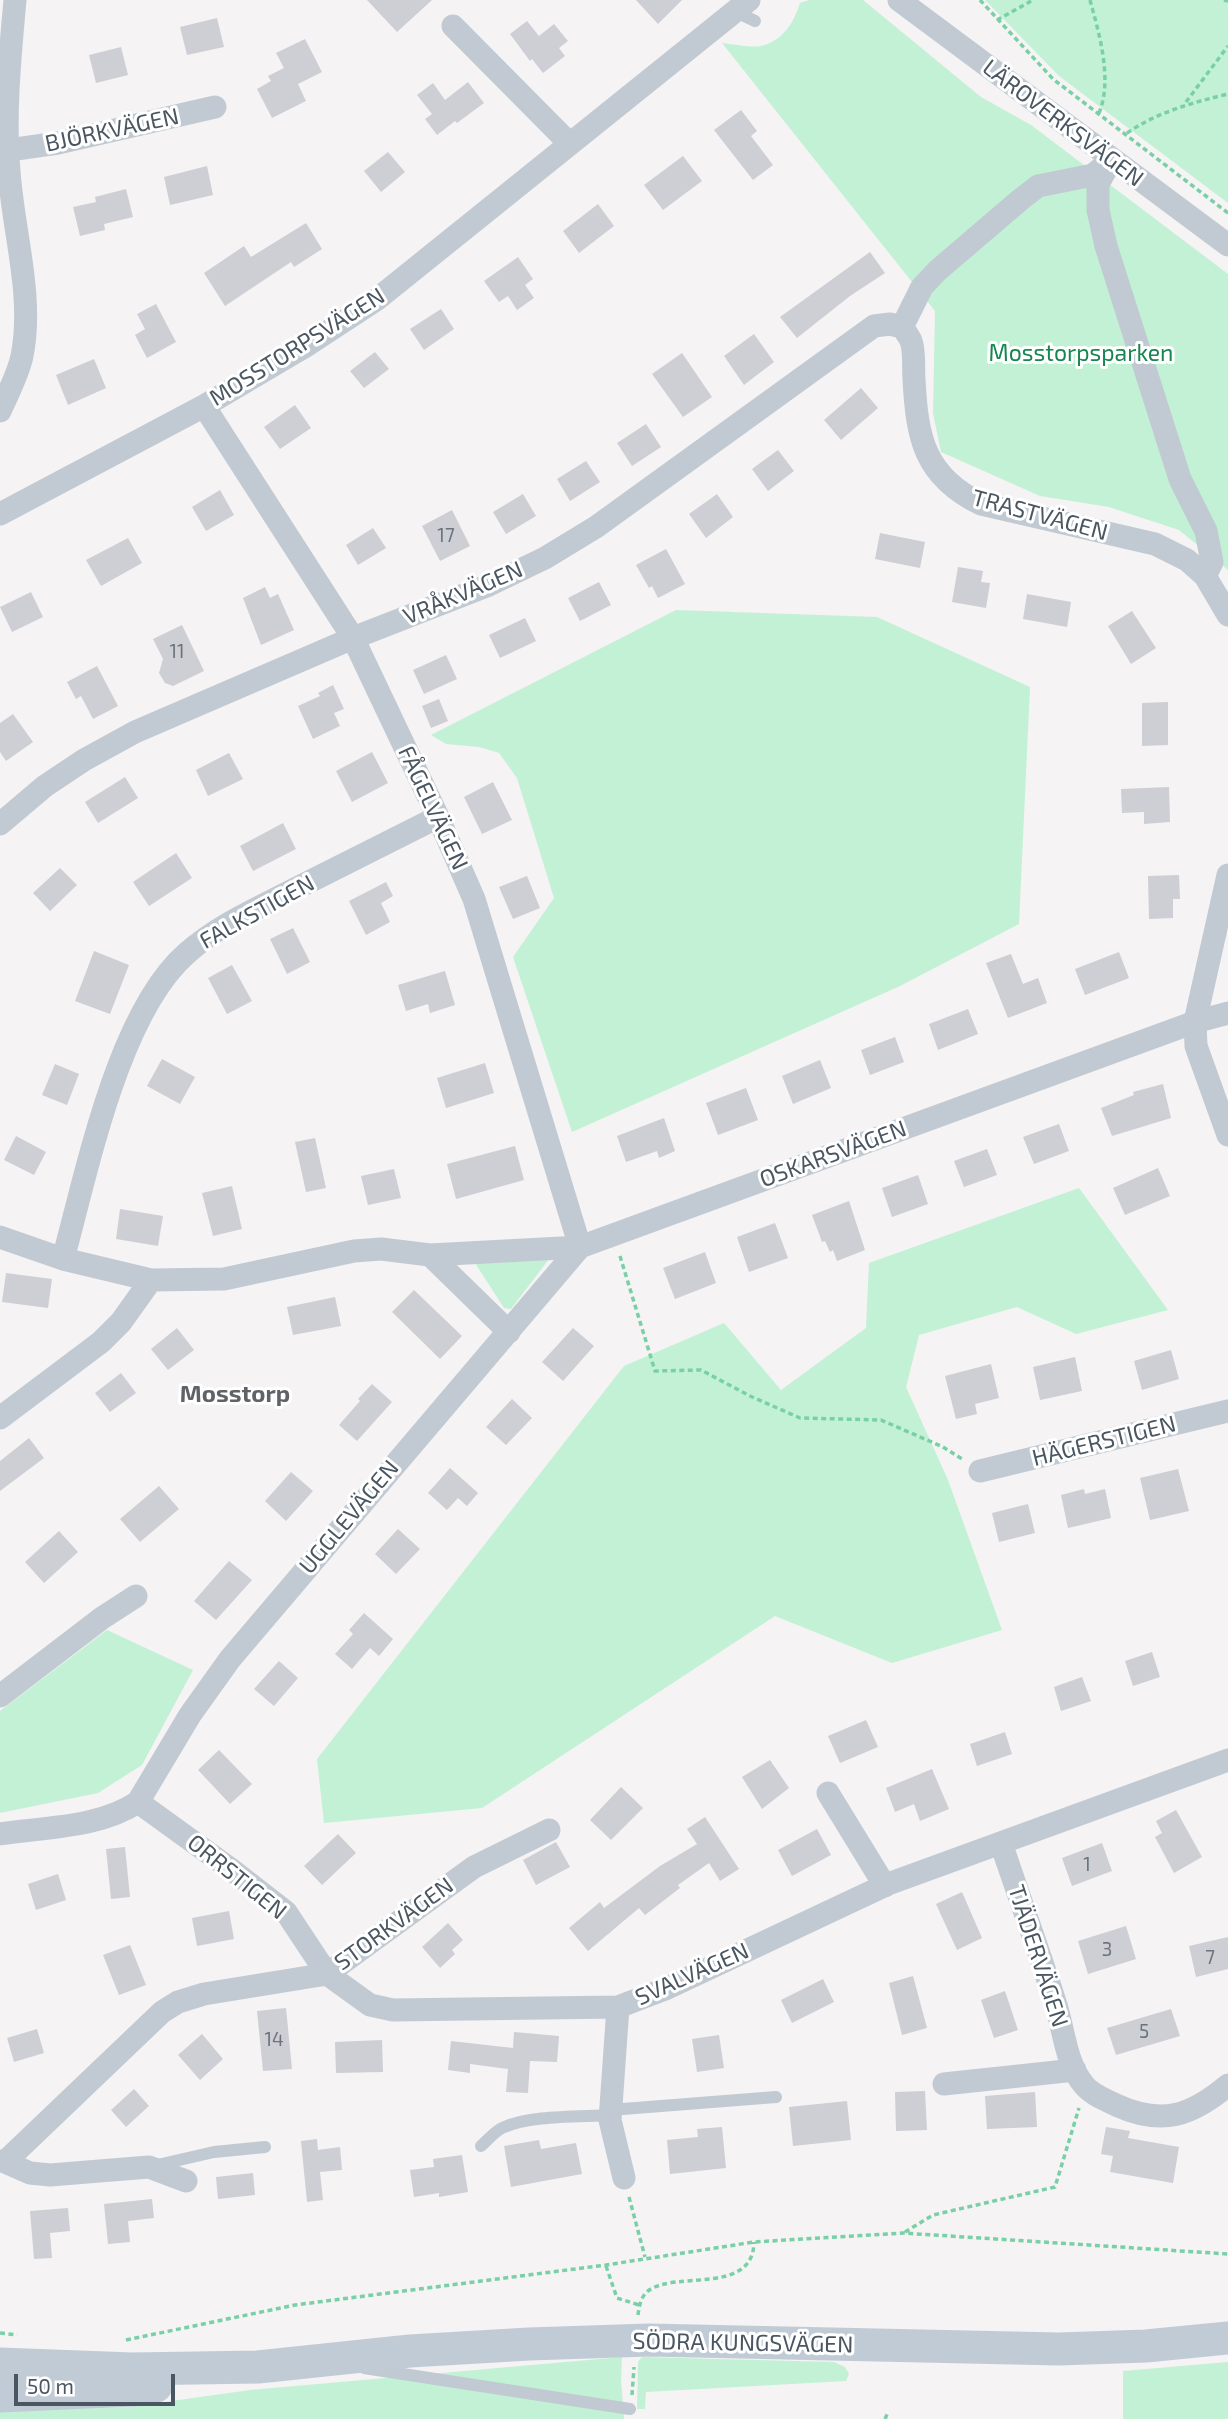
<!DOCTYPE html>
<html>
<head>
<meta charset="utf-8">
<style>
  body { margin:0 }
  #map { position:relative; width:1228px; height:2419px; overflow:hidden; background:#f5f3f3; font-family:"Exo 2",sans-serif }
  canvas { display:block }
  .scale { position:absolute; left:14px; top:2374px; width:161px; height:32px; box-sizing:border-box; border:4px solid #4a5661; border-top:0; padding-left:9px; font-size:21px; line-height:24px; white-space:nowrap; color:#4a5661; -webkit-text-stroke:5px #fff; paint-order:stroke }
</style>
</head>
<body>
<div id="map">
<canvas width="1228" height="2419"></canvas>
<div class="scale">50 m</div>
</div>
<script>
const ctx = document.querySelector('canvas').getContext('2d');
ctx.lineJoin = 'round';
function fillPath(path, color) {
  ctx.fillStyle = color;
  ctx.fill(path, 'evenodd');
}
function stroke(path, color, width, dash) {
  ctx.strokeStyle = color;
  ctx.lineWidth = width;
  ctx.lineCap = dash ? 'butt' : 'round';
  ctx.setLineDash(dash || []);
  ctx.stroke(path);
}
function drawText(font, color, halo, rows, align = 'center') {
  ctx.font = font + ' "Exo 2",sans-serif';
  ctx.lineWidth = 6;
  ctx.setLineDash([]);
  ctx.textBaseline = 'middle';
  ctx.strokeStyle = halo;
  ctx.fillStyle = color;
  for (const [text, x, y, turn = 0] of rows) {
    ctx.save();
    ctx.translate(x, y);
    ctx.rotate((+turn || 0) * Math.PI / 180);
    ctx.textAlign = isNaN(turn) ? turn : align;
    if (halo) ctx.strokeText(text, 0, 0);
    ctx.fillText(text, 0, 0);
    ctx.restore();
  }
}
fillPath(new Path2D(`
  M809,0h54l118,97 50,28 197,149v296l-49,-40 -70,-23 -69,-11 -99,-44 -8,-39 2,-102 -213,-268c11,1 28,5 39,3 22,-5 33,-24 39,-43z
  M985,0h243v203l-169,-127z
  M676,610l201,7 153,70 -11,237 -119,62 -328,146 -59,-175 41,-59 -37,-120 -18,-25 -20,-6 -33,-3 -15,-9z
  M1079,1188l89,122 -92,24 -59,-27 -98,28 -13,52 42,93 54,150 -110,33 -117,-47 -293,192 -158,15 -7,-64 307,-393 100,-43 57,67 85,-62 3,-65z
  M549,1259l-38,50 -7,-1 -29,-45z
  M107,1630l86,40 -51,95 -44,28 -98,20v-102z
  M622,2357l-1,22 3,40h-624v-9l129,-3 121,-17z
  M642,2357l192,5 11,5 4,7 -3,7 -200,11 -1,17h-8l1,-47z
  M1228,2362v57h-105v-48z`), '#c3f1d5');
fillPath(new Path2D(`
  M367,0h65l-35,32z
  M636,0h46l-24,24z
  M217,18l7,29 -37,8 -7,-28z
  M527,21l12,15 15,-12 14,17 -9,7 6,8 -22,17 -11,-14 -2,2 -20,-27z
  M305,39l17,33 -24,12 8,17 -34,17 -15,-29 14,-8 -3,-5 16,-8 -8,-15z
  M121,47l7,28 -32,8 -7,-28z
  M468,82l16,21 -27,20 -2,-2 -18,14 -12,-16 7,-5 -15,-19 16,-12 12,17z
  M741,110l16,21 -6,5 22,29 -20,15 -39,-50z
  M388,152l17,20 -24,20 -17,-21z
  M683,156l19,25 -39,29 -19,-25z
  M207,166l6,29 -43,10 -6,-28z
  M126,189l7,28 -29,7 1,6 -25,6 -7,-29 23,-5 -1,-5z
  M598,204l16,22 -35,27 -16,-22z
  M306,223l16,26 -28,18 -3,-5 -66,44 -21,-33 40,-27 7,11z
  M870,252l15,21 -35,23 -53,42 -17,-21z
  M518,257l15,22 -8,6 9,13 -17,12 -9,-14 -9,6 -15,-21z
  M156,304l20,38 -29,16 -12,-23 10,-6 -8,-15z
  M441,309l13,20 -30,21 -14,-21z
  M754,334l20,28 -30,23 -20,-29z
  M375,352l14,17 -25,19 -14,-17z
  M682,353l30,44 -29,20 -31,-43z
  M94,359l12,29 -38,17 -12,-30z
  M861,388l17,20 -37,32 -17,-20z
  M295,405l16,23 -31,21 -16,-22z
  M646,424l15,23 -29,19 -15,-23z
  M778,450l16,21 -26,20 -16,-22z
  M586,461l14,21 -30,19 -13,-22z
  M220,490l14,25 -28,16 -14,-24z
  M523,494l13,22 -30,18 -13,-22z
  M717,494l16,23 -27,21 -17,-24z
  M452,510l18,36 -30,15 -18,-35z
  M373,528l13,20 -28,17 -12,-20z
  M880,533l45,9 -5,26 -45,-9z
  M128,538l14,25 -41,23 -15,-26z
  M666,549l19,35 -27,14 -6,-12 -3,2 -13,-23z
  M958,567l25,4 -2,11 9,1 -4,25 -34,-6z
  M599,582l12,23 -31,16 -12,-23z
  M265,587l5,11 8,-4 16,36 -33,15 -18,-47z
  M31,592l12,25 -31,15 -12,-25z
  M1027,594l44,8 -4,25 -44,-8z
  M1132,611l24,37 -25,16 -23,-38z
  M525,618l11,23 -36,17 -11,-23z
  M182,625l22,46 -31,15 -8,-3 -6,-10 4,-14 -10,-20z
  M446,655l11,24 -33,15 -11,-24z
  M97,666l21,40 -25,13 -12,-23 -5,3 -9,-17z
  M333,685l11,24 -10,4 6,13 -27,13 -15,-33 22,-10 -2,-3z
  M439,699l9,22 -17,7 -9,-22z
  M1168,702v43l-26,1v-43z
  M13,714l20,28 -27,19 -6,-9v-29z
  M372,752l16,31 -36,19 -16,-31z
  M229,753l14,26 -35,17 -12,-26z
  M125,777l13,21 -40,25 -13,-21z
  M493,782l19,38 -30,14 -18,-37z
  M1169,787l1,35 -26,2v-12l-22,1 -1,-24z
  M283,823l13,26 -43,22 -13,-25z
  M176,853l16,25 -43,28 -16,-24z
  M60,868l17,17 -27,26 -17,-18z
  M1179,875l1,24h-7v19l-24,1 -1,-43z
  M527,876l13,32 -27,11 -14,-32z
  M386,882l7,14 -12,7 9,19 -24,13 -17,-34z
  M293,928l17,34 -23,12 -17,-35z
  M94,951l35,14 -19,49 -35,-13z
  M1119,952l10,26 -44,17 -10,-26z
  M1011,954l12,30 15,-6 9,25 -39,15 -22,-55z
  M232,965l20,36 -25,13 -19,-36z
  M445,971l10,34 -25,8 -2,-9 -22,7 -8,-26z
  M968,1009l10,25 -40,16 -9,-26z
  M895,1037l9,25 -34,13 -9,-25z
  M162,1059l33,18 -15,27 -33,-18z
  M820,1060l11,28 -38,16 -11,-28z
  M485,1063l9,30 -48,15 -9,-30z
  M55,1064l24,10 -12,31 -25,-10z
  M1163,1084l8,34 -59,18 -11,-28 33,-13 -1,-3z
  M746,1088l12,32 -40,15 -12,-32z
  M664,1118l11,33 -16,7 -2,-7 -31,11 -9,-26z
  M1059,1124l10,27 -35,13 -11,-27z
  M16,1136l30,16 -12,23 -30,-15z
  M315,1138l11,50 -20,4 -11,-50z
  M515,1146l9,34 -68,19 -9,-35z
  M987,1149l10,26 -33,12 -10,-26z
  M1158,1168l12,28 -45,19 -12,-27z
  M394,1169l7,29 -33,7 -7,-29z
  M918,1175l10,29 -36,13 -10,-29z
  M232,1186l10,43 -29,7 -11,-43z
  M849,1201l16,49 -28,11 -4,-11 -3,2 -5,-11 -3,1 -10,-27z
  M120,1209l43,7 -5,30 -42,-7z
  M775,1223l13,35 -39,14 -12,-35z
  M705,1252l11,31 -41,16 -12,-31z
  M6,1273l46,6 -4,29 -46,-6z
  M414,1290l48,46 -22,23 -48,-47z
  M335,1297l6,29 -48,9 -6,-28z
  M177,1328l17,22 -26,20 -17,-21z
  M573,1328l21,18 -31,35 -21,-19z
  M1171,1350l8,29 -37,11 -8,-29z
  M1075,1357l7,34 -42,9 -7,-33z
  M991,1364l8,34 -24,6 2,10 -21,5 -11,-43z
  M121,1373l15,20 -26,19 -15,-19z
  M372,1384l20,18 -35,39 -18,-16 21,-24 -2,-2z
  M512,1399l20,19 -26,27 -20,-18z
  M29,1438l15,20 -44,33v-30z
  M450,1468l28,25 -11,13 -9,-8 -11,12 -19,-17z
  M1178,1469l11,42 -39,9 -10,-42z
  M291,1472l22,19 -27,30 -21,-20z
  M159,1486l20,23 -39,33 -20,-23z
  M1084,1489l1,5 20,-5 6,29 -43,10 -7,-33z
  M1028,1504l7,29 -36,9 -7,-29z
  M398,1529l22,20 -24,25 -21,-20z
  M59,1531l19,21 -34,31 -19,-21z
  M229,1561l23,19 -36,40 -22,-19z
  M364,1613l29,26 -14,17 -9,-8 -18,21 -17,-15 18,-20 -4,-4z
  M1152,1652l8,25 -27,9 -8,-25z
  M279,1661l19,17 -24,28 -20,-17z
  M1082,1677l9,24 -30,10 -7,-24z
  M866,1720l12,27 -38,16 -12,-27z
  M1005,1732l7,22 -35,12 -7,-22z
  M219,1750l33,34 -22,20 -32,-34z
  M770,1760l19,28 -27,21 -20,-32z
  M932,1769l17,40 -29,12 -6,-17 -19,8 -9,-24z
  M621,1787l22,21 -32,32 -21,-20z
  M1176,1810l26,47 -28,16 -19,-36 7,-4 -6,-12z
  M705,1817l34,52 -19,12 -11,-18 -31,22 2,3 -35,27 -6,-7 -51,43 -19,-23 31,-26 4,6 56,-42 37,-22 -10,-15z
  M817,1829l14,26 -39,21 -14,-26z
  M338,1834l18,19 -34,32 -18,-19z
  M556,1842l14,25 -34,18 -13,-25z
  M1102,1843l10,28 -40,15 -10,-28z
  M125,1847l5,50 -19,2 -5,-50z
  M58,1874l8,26 -30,10 -8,-26z
  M962,1892l20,46 -25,12 -21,-46z
  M229,1911l5,28 -37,7 -5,-28z
  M448,1923l15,17 -11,10 3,4 -15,14 -18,-21z
  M1126,1926l10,33 -48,15 -10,-33z
  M1228,1937v32l-32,8 -7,-31z
  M130,1945l16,40 -27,10 -16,-40z
  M913,1976l14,52 -25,7 -13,-52z
  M823,1979l11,23 -42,21 -11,-23z
  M1005,1991l13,39 -24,8 -13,-38z
  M286,2008l6,61 -29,2 -6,-60z
  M1171,2009l9,27 -64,19 -9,-27z
  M37,2029l7,24 -30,9 -7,-24z
  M514,2032l45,4 -2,26 -27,-1 -2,32 -22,-1 2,-23 -38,-5v9l-22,-3 3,-29 62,7z
  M202,2034l21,25 -23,21 -22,-25z
  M719,2035l5,33 -27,4 -5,-33z
  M382,2040l1,32 -47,1 -1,-31z
  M134,2089l15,17 -23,21 -15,-17z
  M925,2091l2,39 -31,1 -1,-39z
  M1035,2092l2,35 -50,2 -2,-33z
  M847,2101l4,39 -58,6 -4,-39z
  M722,2127l4,41 -56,6 -3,-34 31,-3 -1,-8z
  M1106,2127l24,4 -2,7 51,9 -6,36 -63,-11 3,-16 -12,-2z
  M317,2139l1,11 22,-3 2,23 -22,2 3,28 -16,2 -6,-61z
  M539,2140l2,9 35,-6 6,31 -71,13 -7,-41z
  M462,2155l6,37 -29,5v-4l-25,4 -4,-27 24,-3 -1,-8z
  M253,2173l2,22 -37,4 -2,-22z
  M152,2199l2,19 -26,3 2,21 -22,2 -4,-40z
  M68,2208l2,23 -20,2 2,25 -18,1 -4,-48z`), '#cdcfd5');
stroke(new Path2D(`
  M980,0l73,79 175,134
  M1090,0c9,33 23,80 9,113
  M1224,0l4,1
  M997,20l36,-20
  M1186,102l42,-56
  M1127,133c31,-21 64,-30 101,-39
  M620,1256l35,115 46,-1 49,26 50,22 81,2 62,27 19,12
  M629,2197l16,60
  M905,2232l28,-17 122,-28 24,-79
  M606,2266l11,32 22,7
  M638,2315c1,-8 3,-19 10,-24 27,-21 105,5 106,-49
  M0,2333l17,2
  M126,2340l169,-35 311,-40 148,-23 149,-9 325,21
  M632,2395l2,-28
  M885,2419l3,-7`), '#7ad0a6', 3.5, [5, 3.5]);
stroke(new Path2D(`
  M734,11l21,10
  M610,2110l166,-13
  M481,2146c7,-6 13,-14 21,-18 27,-13 77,-11 108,-13
  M153,2166l61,-14 51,-5
  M364,2368l266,41`), '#c1cad2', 12);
stroke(new Path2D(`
  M899,0l329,245
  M453,26l117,118
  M9,150l49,-7 157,-36
  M1112,159l-14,25v26l8,36 74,233 26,52 6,31 -7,14
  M902,327c3,4 7,9 9,14 4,10 2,26 3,38 3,59 10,97 67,125l174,40 32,16 18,16 23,39
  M902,327l20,-40 15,-16 83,-71 18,-14 55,-11 17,-14
  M0,411c8,-18 18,-36 22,-55 12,-60 -9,-125 -13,-185 -5,-56 1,-115 6,-171
  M0,514l204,-108 105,-62 67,-44 373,-300
  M0,824l45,-38 39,-26 51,-28 218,-94 136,-53 56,-27 51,-31 278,-201 16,-2 12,3
  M1228,875l-33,147 1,24 32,89
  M0,1237l63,22 88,21 73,-1 130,-28 27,-2 49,6 150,-8 615,-225 33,-9
  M430,1255l79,77
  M63,1259c24,-87 55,-246 124,-306 30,-27 69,-44 104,-62 49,-25 98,-49 147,-74
  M0,1418l101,-76 20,-20 30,-42
  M980,1471l248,-60
  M0,1696l102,-78 34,-22
  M828,1793l57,93
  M138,1802l52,-87 40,-56 350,-412 -106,-348 -36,-82 -85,-179 -149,-232
  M0,1834c45,-7 99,-6 138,-32l94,68 54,42 41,62 43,31 23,5 225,-3 47,-18 223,-105 340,-124
  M1001,1843c18,54 38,108 55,162 8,26 10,59 28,80 7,9 22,15 32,20 46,21 75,11 112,-20
  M618,2007l-8,113 14,58
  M944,2084l131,-14
  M0,2161l5,1 157,-150 16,-10 26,-8 123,-20 147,-107 75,-37
  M5,2162l25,11 20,2 99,-8 37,14`), '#c1cad2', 23);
stroke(new Path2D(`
  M0,2364l132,5 126,-2 152,-16 119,-7 120,-4 410,9 87,-3 82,-8
  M0,2396l133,-6 23,-4`), '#c1cbd6', 33);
drawText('19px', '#6b747e', null, [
  ["17",446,536],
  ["11",177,652],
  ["1",1087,1865],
  ["3",1107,1950],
  ["7",1210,1958],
  ["5",1144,2032],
  ["14",274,2040]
]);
drawText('23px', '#4a5661', '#fff', [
  ["LÄROVERKSVÄGEN",1063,123,37],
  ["BJÖRKVÄGEN",112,130,-12],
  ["MOSSTORPSVÄGEN",297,347,-32],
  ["TRASTVÄGEN",1040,515,15],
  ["VRÅKVÄGEN",463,593,-23],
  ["FÅGELVÄGEN",433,808,65],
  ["FALKSTIGEN",257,912,-29],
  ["OSKARSVÄGEN",833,1154,-20],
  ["HÄGERSTIGEN",1104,1441,-14],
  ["UGGLEVÄGEN",349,1517,-50],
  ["ORRSTIGEN",237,1877,39],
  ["STORKVÄGEN",394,1924,-36],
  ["TJÄDERVÄGEN",1038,1956,72],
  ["SVALVÄGEN",692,1974,-24],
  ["SÖDRA KUNGSVÄGEN",743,2343,1]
]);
drawText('23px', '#17864f', '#fff', [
  ["Mosstorpsparken",1081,353]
]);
drawText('bold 24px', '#5f6368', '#fff', [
  ["Mosstorp",235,1394]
]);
</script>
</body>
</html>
